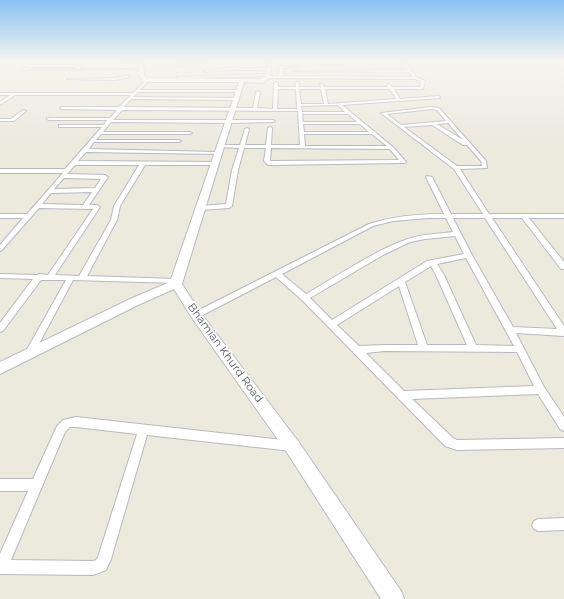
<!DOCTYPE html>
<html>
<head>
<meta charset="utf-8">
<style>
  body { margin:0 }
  canvas { display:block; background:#ece9dd }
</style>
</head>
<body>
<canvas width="564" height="599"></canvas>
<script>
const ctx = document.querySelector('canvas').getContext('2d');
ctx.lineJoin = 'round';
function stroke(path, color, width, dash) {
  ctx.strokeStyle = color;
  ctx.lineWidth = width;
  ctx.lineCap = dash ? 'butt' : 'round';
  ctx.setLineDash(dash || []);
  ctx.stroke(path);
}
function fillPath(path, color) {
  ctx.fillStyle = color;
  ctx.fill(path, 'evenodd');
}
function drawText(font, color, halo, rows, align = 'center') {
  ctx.font = font + ' Montserrat,sans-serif';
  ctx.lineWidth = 3.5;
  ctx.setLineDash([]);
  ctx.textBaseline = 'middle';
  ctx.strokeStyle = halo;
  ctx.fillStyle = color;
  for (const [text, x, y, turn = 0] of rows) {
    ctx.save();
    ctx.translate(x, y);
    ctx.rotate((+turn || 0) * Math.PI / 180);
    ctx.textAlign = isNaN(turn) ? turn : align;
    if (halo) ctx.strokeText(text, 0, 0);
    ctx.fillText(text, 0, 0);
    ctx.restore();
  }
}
const street = new Path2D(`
  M132,62h6l-14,4 -2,-1z
  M195,62h11l-34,5 -2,-1z
  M403,62h3l10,15 9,4 -2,8h-29l6,10 39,-3 1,2 -98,7 52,43 12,14 -1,1 -137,2 -4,-4 2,-13h-22l-6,22 -6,36 -3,2 -28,2 -3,-2 3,-2 25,-2 6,-34 7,-22 -19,-1h-2v-2h22l5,-16 2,-1 2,1 -4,16h21l2,-17 2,-1 2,1 -1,17h29l-2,-34 -176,-1 -9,10h160l2,1 -2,1 -45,1 -117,-1 -8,10h87l2,1 -2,1h-89l-5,6h83l2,1 -2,1h-85l-5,7 128,3 2,1 -2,1 -131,-2 -8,9 138,1v2l-2,1h-69l-25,41 -3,14 -30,56 89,3 4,2 -4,2 -103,-3 -40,75 -3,1 -3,-1 -2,-2 41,-73h-25l-38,51 -3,1v-9l33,-44 -33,-1v-4l37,1 3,-1 8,1 45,-66 -54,-1 -37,42 -2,1v-6l23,-27h-23v-4h27l36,-41h-63v-4h65l37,-42h-43v-2h45l3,-5h-58l-2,-1v-1h63l7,-8 -55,-1 -2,-1 2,-1h57l12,-12h-116l-15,10v-3l10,-7h-10v-2h133l13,-13 2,1 -8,9h98l2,1 -2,1h-100l-5,5 103,1 2,1 -2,1 -105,-1 -7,8 129,1 3,-16 2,-1 2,1 -3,16 16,1 1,-26 2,-1 2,1v4h18l-1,-4 2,-1 2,1v4h22l-1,-3 2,-1 2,4h64l-1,-2 2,-1 3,3h28l1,-5 -6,-3 -148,-1 1,-2 -89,2 -2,-1 91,-3 2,1 -2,1h11v-9l2,-1 16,1 -14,1v8l130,1 -4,-5 -116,-1 115,-1 -2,-3 -114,-2h113zM278,89h18l1,20h-20zM299,89h22l3,15h-23zM325,89h65l6,10 -68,5zM338,105l7,7h-43l-1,-6zM302,114h46l9,8h-54zM303,124h57l9,8h-65zM304,134h68l15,12h-82zM271,148l119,1 9,11 -129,1zM75,165h64l-25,41 -3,14 -32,56 -24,-1 45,-68 -3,-2h-8l19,-28 -3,-2 -38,-1zM64,178l37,1 -6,9 -41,1zM92,192l-9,13 -41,-1 9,-11z
  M32,65h47l2,1 -1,3h63l-123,1zM32,67h45v2h-50z
  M236,67l1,2 -31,3 -2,-1z
  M268,68l1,2h-34l2,-1z
  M128,75l1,2 -13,3 -50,-1 50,-1z
  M432,107l7,1 47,53 1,7 -27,1 29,45h75v4h-35l35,44v7h-3l-39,-51h-30l72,108v10l-48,-3 28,54 20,30v14l-4,-2 -22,-35 -126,5 41,39 4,2 107,-2v10l-107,2 -12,-4 -143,-146 -26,-23 -77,40 -3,1 -4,-3 1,-2 176,-89c25,-8 49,-10 75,-10l-18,-37 1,-1 5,1 19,37h32l-29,-45 -73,-56zM432,109l5,1 9,11 -45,4 -14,-11zM448,123l15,17 -26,-16zM432,125l31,20h4l14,16 1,5h-25l-53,-39zM428,218h18l7,14c-16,2 -33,2 -48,8 -33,12 -69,37 -99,54l-24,-20 91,-48 20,-5zM453,218h32l72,111 -44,-2 -41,-72zM455,236l9,18 -37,7 -95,59 -22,-22 73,-43 27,-13 15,-3zM466,258l48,88 -38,-1 -32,-70 -7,-11zM431,266l5,9 31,70h-40l-22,-63zM399,286l19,59h-34l-25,1 -22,-21zM384,351l133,1 17,34 -130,5 -38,-38z
  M23,110l3,1 -12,10h-14v-2h11z
  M76,417l216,24 4,1 2,4 -2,4 -4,1 -145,-16 -36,124 -5,11 -13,5 -93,-1v-20l28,-63h-28v-12h33l24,-53 6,-6zM70,427h6l61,7 -39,123 -2,3 -3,1 -82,-1 54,-128z
  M564,518v12l-26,1 -4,-2 -2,-4 2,-4 4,-2z`);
const secondary = new Path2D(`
  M139,62h4l1,13 2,3 115,1 5,-3 1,-14h4l-1,16 -8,5 -18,-1 -62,202 18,28 98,129 103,150 3,8h-23l-95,-148 -94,-133 -18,-29 -36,16 -138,69v-12l130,-63 40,-17 69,-200h-95l-6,-7z`);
stroke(street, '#b6b9bf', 2);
stroke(secondary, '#b7bbc2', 2);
fillPath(street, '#fff');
fillPath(secondary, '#fff');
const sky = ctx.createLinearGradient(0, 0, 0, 146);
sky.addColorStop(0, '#89c0f1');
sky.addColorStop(0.42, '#f6f5f0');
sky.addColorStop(1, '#f6f5f000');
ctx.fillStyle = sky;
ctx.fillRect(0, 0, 564, 146);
drawText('11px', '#575b61', '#fff', [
  ["Bhamian Khurd Road",225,353,54]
]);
</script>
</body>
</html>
